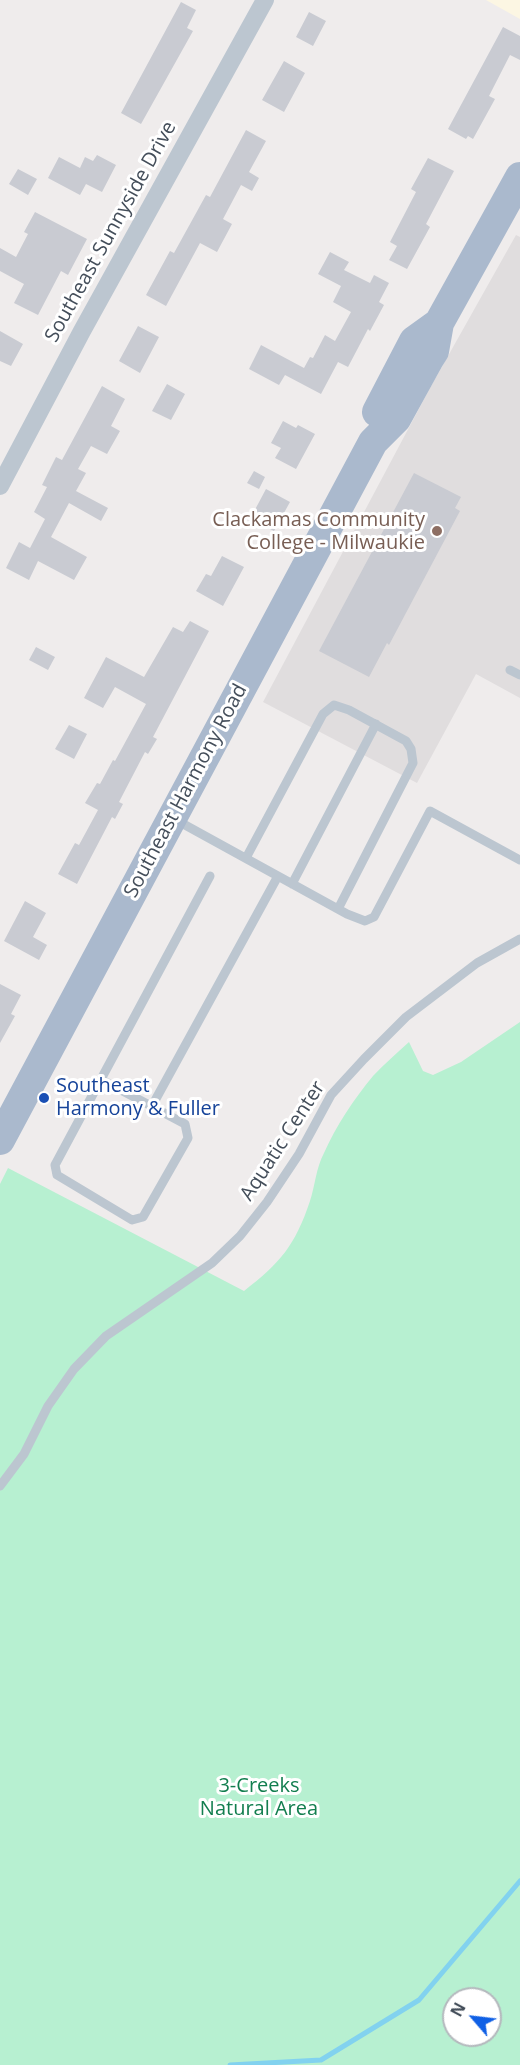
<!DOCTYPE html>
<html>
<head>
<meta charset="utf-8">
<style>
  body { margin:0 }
  #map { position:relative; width:520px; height:2065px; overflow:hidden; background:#efecec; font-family:"Open Sans",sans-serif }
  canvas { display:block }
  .north { position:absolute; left:442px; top:1987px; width:60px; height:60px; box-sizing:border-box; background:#fff; border:2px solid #b4b8bd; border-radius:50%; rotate:298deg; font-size:16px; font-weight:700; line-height:24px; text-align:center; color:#444e5a }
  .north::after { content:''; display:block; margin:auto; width:21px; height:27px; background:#1060e5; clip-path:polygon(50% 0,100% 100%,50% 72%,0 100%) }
</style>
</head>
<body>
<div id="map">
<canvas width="520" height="2065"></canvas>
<div class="north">N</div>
</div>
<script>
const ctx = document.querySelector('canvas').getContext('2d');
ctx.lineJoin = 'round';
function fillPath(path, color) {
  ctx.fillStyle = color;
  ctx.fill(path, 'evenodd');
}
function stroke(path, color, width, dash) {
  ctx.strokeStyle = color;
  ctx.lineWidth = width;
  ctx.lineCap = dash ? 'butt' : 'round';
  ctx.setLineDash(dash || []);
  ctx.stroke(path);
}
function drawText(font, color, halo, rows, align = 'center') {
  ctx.font = font + ' "Open Sans",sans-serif';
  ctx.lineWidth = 6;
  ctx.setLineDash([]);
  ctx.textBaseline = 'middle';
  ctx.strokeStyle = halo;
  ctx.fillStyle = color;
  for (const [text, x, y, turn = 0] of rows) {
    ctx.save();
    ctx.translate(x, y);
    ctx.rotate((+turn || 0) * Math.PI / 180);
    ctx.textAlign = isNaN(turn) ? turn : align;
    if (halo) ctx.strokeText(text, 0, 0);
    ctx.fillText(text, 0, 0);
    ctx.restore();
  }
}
fillPath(new Path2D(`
  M486,0h34v19z`), '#fcf6e3');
fillPath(new Path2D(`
  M516,235l4,2v461l-44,-24 -59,109 -154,-81 167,-314z`), '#e0ddde');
fillPath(new Path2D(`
  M520,1022v1043h-520v-881l8,-16 236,123c36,-28 51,-45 66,-90 5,-15 6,-33 14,-48 12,-27 30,-54 49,-77 11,-12 24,-23 36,-34l14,29 10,4 28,-13zM454,1999h36v36h-36z`), '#b7f0d1');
stroke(new Path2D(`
  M230,2065l91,-5 98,-60 101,-119`), '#82d2ef', 5);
fillPath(new Path2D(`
  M181,2l15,8 -9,18 6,3 -52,93 -20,-11z
  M309,12l17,9 -13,25 -17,-9z
  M503,27l17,9v24l-10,-5 -21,41 6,3 -22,40 -5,-3 -2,3 -18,-10z
  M284,61l21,12 -21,39 -22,-12z
  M246,130l20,11 -17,31 10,6 -7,13 -11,-6 -18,34 9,5 -15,28 -17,-9 -34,63 -20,-11 24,-44 4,2 32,-58 4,2z
  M97,155l19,10 -14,27 -16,-8 -6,11 -32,-17 11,-21 21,11 5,-11 8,4z
  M428,158l26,13 -28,53 4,3 -23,42 -18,-9 8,-14 -7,-4 26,-50 -5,-3z
  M18,169l19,10 -9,16 -19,-11z
  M35,212l52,27 -19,36 -7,-4 -23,44 -24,-12 10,-19 -24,-13v-23l16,9 12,-23 -4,-2z
  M330,252l19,10 -5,8 26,13 4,-8 15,8 -10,19 5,3 -14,26 -2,-2 -20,38 -10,-5 -17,32 -36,-19 -6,10 -30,-16 12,-24 43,23 6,-11 3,1 12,-23 10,6 16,-29 -18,-10 8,-16 -23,-12z
  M138,326l21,11 -19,36 -21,-12z
  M0,331l23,13 -12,22 -11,-5z
  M167,384l18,10 -14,26 -19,-9z
  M102,386l23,13 -14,27 9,5 -13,23 -16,-8 -13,23 8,4 -10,18 32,17 -7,13 -32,-18 -18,34 36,20 -13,23 -36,-19 -9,19 -23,-12 13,-26 11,6 15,-29 -11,-7 13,-25 -5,-2 14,-28 6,3z
  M283,421l13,7 2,-3 17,9 -19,35 -21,-11 6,-10 -10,-5z
  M254,471l11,6 -6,12 -12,-6z
  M414,473l47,24 -6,11 5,3 -71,134 -2,-2 -18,34 -50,-26z
  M266,489l24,13 -16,29 -24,-12z
  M222,556l22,11 -21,39 -27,-15 10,-17 5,2z
  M190,621l19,10 -56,106 4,2 -9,15 -3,-2 -26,50 4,2 -8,15 -3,-2 -35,67 -19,-10 17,-31 4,2 19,-35 -13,-7 12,-20 3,1 13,-24 2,1 31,-57 -31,-17 -12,21 -19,-10 22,-41 38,20 29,-50 10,5z
  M36,647l19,10 -7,13 -19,-10z
  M69,725l18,9 -13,25 -19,-10z
  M25,901l21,12 -13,24 14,8 -8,15 -35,-19z
  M0,984l21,11 -10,19 4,2 -15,27z`), '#c9cbd2');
stroke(new Path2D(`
  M510,670l10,5
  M176,820l171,94 18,7 9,-4 56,-106 90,49
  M246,858l77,-144 11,-9 15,5 57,31 5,8 2,14 -75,146
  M292,884l84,-160
  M102,1080l83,44 3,14 -45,79 -11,3 -75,-45 -2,-10 155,-289
  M152,1106l126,-230
  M0,1486l24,-32 24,-48 26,-37 32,-33 106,-73 28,-27 27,-34 32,-48 32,-59 33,-36 42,-42 71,-54 43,-24`), '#bcc6d0', 9);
stroke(new Path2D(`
  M0,486l82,-155 183,-331`), '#bcc6d0', 18);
stroke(new Path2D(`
  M377,412l37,-71 25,-18
  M0,1140l373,-698 23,-23 33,-60 5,-8 5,-28 81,-146`), '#aab9cd', 30);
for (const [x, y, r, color] of [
  [437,531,6,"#8d6e63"],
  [44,1098,6,"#1a4fb4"]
]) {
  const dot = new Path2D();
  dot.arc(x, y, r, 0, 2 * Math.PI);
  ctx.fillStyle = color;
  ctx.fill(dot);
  stroke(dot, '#fff', 2);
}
drawText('20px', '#444e5a', '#fff', [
  ["Southeast Sunnyside Drive",111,232,-61],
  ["Southeast Harmony Road",186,791,-62],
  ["Aquatic Center",283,1141,-57]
]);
drawText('20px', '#785e54', '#fff', [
  ["Clackamas Community",425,520],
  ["College - Milwaukie",425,543]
], 'right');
drawText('20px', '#164399', '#fff', [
  ["Southeast",56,1086],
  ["Harmony & Fuller",56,1109]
], 'left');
drawText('20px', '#127e4f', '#fff', [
  ["3-Creeks",259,1786],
  ["Natural Area",259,1809]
]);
</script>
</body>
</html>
